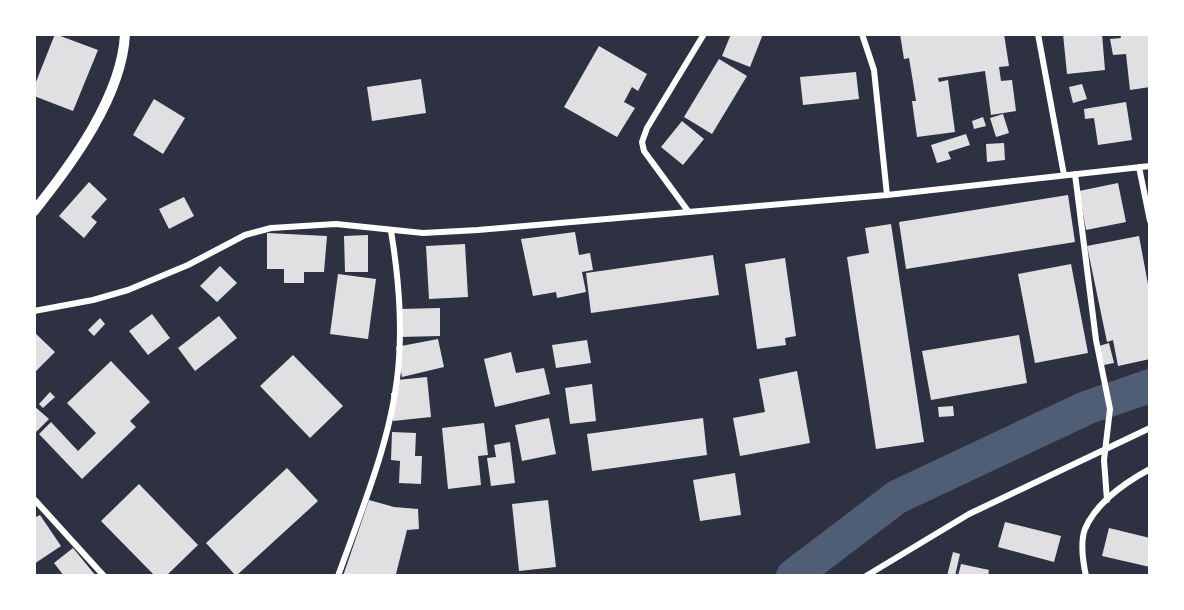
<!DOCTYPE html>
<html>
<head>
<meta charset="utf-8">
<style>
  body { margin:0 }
  #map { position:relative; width:1184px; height:610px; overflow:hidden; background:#2d3142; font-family:"Playfair Display",serif }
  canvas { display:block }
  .frame { position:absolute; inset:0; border:36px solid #fff; pointer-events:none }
</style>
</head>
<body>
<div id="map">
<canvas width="1184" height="610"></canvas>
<div class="frame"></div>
</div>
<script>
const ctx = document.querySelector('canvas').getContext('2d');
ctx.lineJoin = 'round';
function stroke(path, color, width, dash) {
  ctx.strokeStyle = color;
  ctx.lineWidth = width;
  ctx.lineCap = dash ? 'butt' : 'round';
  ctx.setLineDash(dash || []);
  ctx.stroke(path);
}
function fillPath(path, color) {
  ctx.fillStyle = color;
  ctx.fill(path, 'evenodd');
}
stroke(new Path2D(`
  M793,576l104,-79 189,-89 64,-22`), '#4f5d75', 34);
fillPath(new Path2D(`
  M55,34l43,16 -25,61 -39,-15v-9z
  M731,34h32l-13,33 -28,-11z
  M900,34h104l5,32 -10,1 2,14 11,-1 4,31 -25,4 -6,-44 -47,7 1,4 9,-2 7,52 -38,5 -5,-36h4l-3,-19 -4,-24 -5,1z
  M1063,34h39l3,36 -38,4z
  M1120,34h30v53l-20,3 -4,-36 -13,1 -3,-16 11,-1z
  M599,46l48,28 -9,17 -6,-4 -8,15 11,6 -18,29 -53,-30z
  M719,59l28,17 -35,58 -28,-17z
  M856,72l3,27 -56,6 -3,-28z
  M421,79l5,34 -54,8 -5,-34z
  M1082,84l5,15 -14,4 -4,-16z
  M154,99l31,19 -22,36 -30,-19z
  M1126,102l6,38 -34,5 -4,-27 -9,1 -1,-10z
  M1003,114l6,19 -13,4 -6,-19z
  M983,117l3,9 -12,3 -2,-8z
  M682,121l22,18 -21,26 -22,-18z
  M966,134l4,11 -22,7 3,7 -14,4 -6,-18z
  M1004,143l1,17 -18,2 -1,-18z
  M89,182l18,17 -16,18 6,5 -13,16 -25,-22z
  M1118,183l8,39 -40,8 -7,-39z
  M1068,195l7,47 -169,27 -7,-47z
  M184,197l10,19 -25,13 -10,-20z
  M891,224l33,218 -48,7 -29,-192 22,-4 -4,-25z
  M575,232l4,23 11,-2 3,17 -11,2 4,20 -29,6 -1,-6 -23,4 -12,-57z
  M267,233l60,3 -3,36h-20v11h-20v-14h-17z
  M368,235v37h-23l-1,-36z
  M1139,236l11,59v64l-32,7 -5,-26 -6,2 -20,-96z
  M465,244l3,53 -39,2 -3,-53z
  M713,255l6,40 -128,18 -5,-40z
  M785,258l11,78 -11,2 1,7 -29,4 -12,-85z
  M1071,264l17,89 -53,10 -17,-89z
  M220,266l17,17 -20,19 -17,-16z
  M338,274l38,5 -8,60 -38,-5z
  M440,308v28l-40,1 -1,-28z
  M152,314l18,24 -22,17 -19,-24z
  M219,316l18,22 -42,33 -17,-23z
  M100,318l5,6 -11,12 -6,-6z
  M34,332l21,20 -21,21z
  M1019,335l8,48 -96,17 -9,-49z
  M438,339l6,28 -42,10 -6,-30z
  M587,340l4,23 -35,5 -4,-23z
  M1109,343l5,20 -10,2 -5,-19z
  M511,352l5,21 28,-5 6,26 -55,13 -11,-48z
  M293,355l50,51 -33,32 -50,-52z
  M111,361l39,41 -20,19 6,6 -54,52 -43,-45 12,-12 27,29 18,-18 -29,-30z
  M797,371l13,72 -70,13 -7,-38 32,-6 -6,-33z
  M427,377l4,40 -38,4 -2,-28 7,-1 -1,-12z
  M592,384l4,37 -26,3 -5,-36z
  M50,392l5,5 -12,11 -4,-4z
  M34,406l15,13 -15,15z
  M953,406l1,10 -15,1 -1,-10z
  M549,418l7,36 -34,7 -7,-36z
  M703,418l4,37 -115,16 -5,-37z
  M484,423l4,32 -10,1 3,29 -33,4 -6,-61z
  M392,432l24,1 -1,23h7l-1,28 -22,-1 1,-22 -9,-1z
  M510,442l5,41 -24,3 -4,-28 9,-1 -2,-12z
  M287,468l31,33 -82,75 -30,-33z
  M735,473l6,42 -41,6 -7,-41z
  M139,484l59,61 -32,31h-11l-54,-55z
  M369,500l25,7 24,2 1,20 -12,1 -11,44 -53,2z
  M548,500l8,67 -37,4 -7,-67z
  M40,515l21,31 -27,18v-46z
  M1005,522l56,14 -7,26 -56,-15z
  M1109,528l41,10v29l-48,-11z
  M73,548l23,28h-32l-10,-13z
  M953,552l7,2 -5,22h-8z
  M961,564l28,6 -1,6h-30z`), '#e0e0e3');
stroke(new Path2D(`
  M862,34l12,36 13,125
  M1038,34l26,141
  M1139,167l11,54
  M1075,174l21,166 14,69 -6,51 3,40
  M688,211l-44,-60 -2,-9 5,-14 57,-94
  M34,311l59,-11 35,-10 60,-25 57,-30 26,-7 65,-4 87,9 55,-3 409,-35 263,-29
  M34,499l70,77
  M338,576c25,-70 56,-142 61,-217 3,-43 -1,-86 -8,-128
  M866,576l103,-62 181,-86
  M1086,576c-3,-14 -6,-34 -1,-47 11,-26 41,-47 65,-60`), '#fff', 6);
stroke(new Path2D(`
  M34,211c38,-47 88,-115 91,-177`), '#fff', 10);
</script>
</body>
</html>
